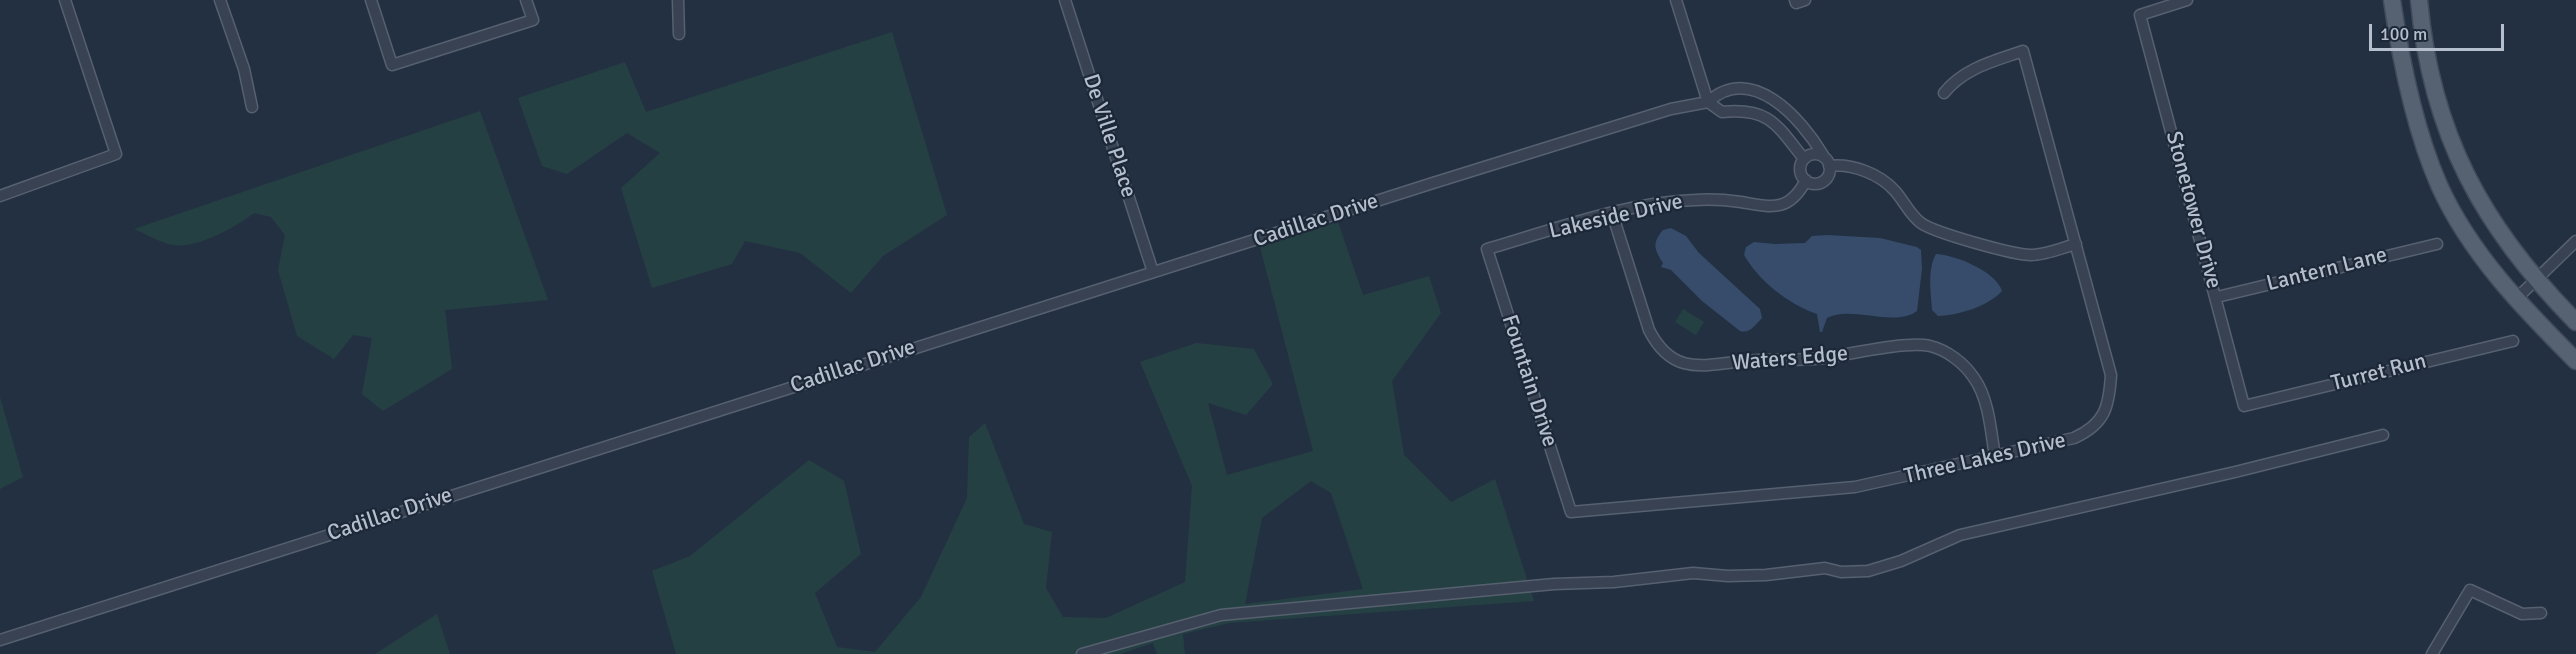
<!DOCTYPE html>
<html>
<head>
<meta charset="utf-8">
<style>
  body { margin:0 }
  #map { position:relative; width:2576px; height:654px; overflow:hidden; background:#233042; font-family:Signika,sans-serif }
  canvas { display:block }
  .scale { position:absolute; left:2369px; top:24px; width:135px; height:27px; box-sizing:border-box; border:3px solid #b4becc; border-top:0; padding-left:8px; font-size:18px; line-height:21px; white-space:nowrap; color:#b4becc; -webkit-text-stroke:4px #1c2737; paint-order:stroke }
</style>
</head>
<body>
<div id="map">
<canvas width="2576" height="654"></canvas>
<div class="scale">100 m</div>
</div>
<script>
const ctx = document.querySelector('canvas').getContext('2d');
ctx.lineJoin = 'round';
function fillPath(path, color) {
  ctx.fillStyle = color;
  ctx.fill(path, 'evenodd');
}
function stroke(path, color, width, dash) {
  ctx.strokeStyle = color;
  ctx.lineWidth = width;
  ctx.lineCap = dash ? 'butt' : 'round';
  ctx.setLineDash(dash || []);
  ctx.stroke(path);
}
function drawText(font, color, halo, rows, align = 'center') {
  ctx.font = font + ' Signika,sans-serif';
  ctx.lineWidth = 4.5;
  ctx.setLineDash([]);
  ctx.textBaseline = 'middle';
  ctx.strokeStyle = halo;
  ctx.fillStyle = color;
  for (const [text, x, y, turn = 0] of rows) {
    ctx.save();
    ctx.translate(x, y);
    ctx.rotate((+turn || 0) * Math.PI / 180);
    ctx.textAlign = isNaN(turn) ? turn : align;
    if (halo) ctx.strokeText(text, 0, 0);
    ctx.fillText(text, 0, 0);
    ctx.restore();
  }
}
fillPath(new Path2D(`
  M892,32l55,183 -64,41 -32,37 -51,-40 -55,-12 -13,23 -80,24 -31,-100 39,-35 -33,-20 -60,41 -25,-8 -24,-68 107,-36 21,50z
  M480,111l68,189 -103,10 7,59 -69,42 -21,-17 10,-56 -19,-3 -19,24 -37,-23 -19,-66 7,-35 -14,-18 -17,-4c-18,14 -57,36 -81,32 -12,-2 -27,-11 -39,-16z
  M1338,222l25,73 66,-19 12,37 -49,68 12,74 47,47 44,-23 39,122 -305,22 -46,11 2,20h-28l-4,-11 -33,11h-444l-24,-83 38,-15 119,-96 35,21 17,73 -46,39 22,54 38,5 46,-55 46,-99 2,-61 16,-14 39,101 28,8 -6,56 17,29 43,1 79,-36 7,-96 -52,-124 56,-19 58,6 19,35 -27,31 -38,-12 19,72 86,-24 -53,-204zM1311,481l20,12 32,96 -118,15 17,-86z
  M1683,309l21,13 -8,13 -21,-13z
  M0,397l23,80 -23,12z
  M437,614l13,40h-75z`), '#254043');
fillPath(new Path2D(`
  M1671,228l15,8 13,17 61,56 2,9c-6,6 -12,16 -22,13l-38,-30 -31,-31 -10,-3 2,-4c-9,-14 -11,-20 0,-33z
  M1827,235l53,3 37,9 4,3 1,19 -5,42c-23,17 -66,-6 -90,7l-5,14h-2l-3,-18c-29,-10 -58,-33 -73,-59l2,-8 8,-5 21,2 30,-1 7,-7z
  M1936,254c19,1 60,17 66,37 -15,16 -43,24 -64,25l-6,-6c-1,-17 -5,-41 4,-56z`), '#364c6a');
const minor = new Path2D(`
  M220,0l24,69 8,38
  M371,0l21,65 141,-45 -7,-20
  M678,0l1,34
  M1065,0l88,272
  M1676,0l32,102
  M1795,0l1,3 9,-3
  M2187,0l-47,15 104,391 269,-65
  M1708,102c43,-40 93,16 115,53
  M1708,102l14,10c47,-5 55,13 82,47
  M1800 169a15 15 0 1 1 30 0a15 15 0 1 1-30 0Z
  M1829,166c23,-3 51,8 66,25 9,10 15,24 26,32 14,10 93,32 110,32 14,0 31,-7 45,-11
  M1806,180c-17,33 -35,27 -65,22 -15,-2 -31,-3 -46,-2 -70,2 -141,30 -208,49l84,263 284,-25 219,-49c31,-14 35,-31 37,-63l-88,-324c-29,10 -59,17 -79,42
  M0,196l116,-42 -51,-154
  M1612,213l37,117c23,45 52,36 94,31 29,-3 59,1 87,-4 24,-4 79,-16 100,-11 17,4 34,17 44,32 15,21 17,54 21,79
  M2217,297l220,-53
  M2516,299l60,-58
  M0,640l1433,-457 238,-74 37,-7
  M1082,654l139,-39 333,-31 60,-2 79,-9 35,3 38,-1 59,-7 16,4 27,-1 33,-10 59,-26 275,-63 148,-37
  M2432,654l38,-64 52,24 19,-1`);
const primary = new Path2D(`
  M2392,0c9,62 22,128 47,185 31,69 85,124 137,176
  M2419,0c12,134 64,228 157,322`);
stroke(minor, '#56606f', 13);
stroke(primary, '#414b5b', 19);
stroke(minor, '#384252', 10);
stroke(primary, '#566272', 16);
drawText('22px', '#b4becc', '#1c2737', [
  ["De Ville Place",1109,136,72],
  ["Stonetower Drive",2193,210,75],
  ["Lakeside Drive",1616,217,-13],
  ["Cadillac Drive",1316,221,-18],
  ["Lantern Lane",2327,270,-14],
  ["Waters Edge",1790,359,-5],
  ["Cadillac Drive",853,367,-18],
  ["Turret Run",2379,373,-14],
  ["Fountain Drive",1529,381,72],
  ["Three Lakes Drive",1985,459,-13],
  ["Cadillac Drive",390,515,-18]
]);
</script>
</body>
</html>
